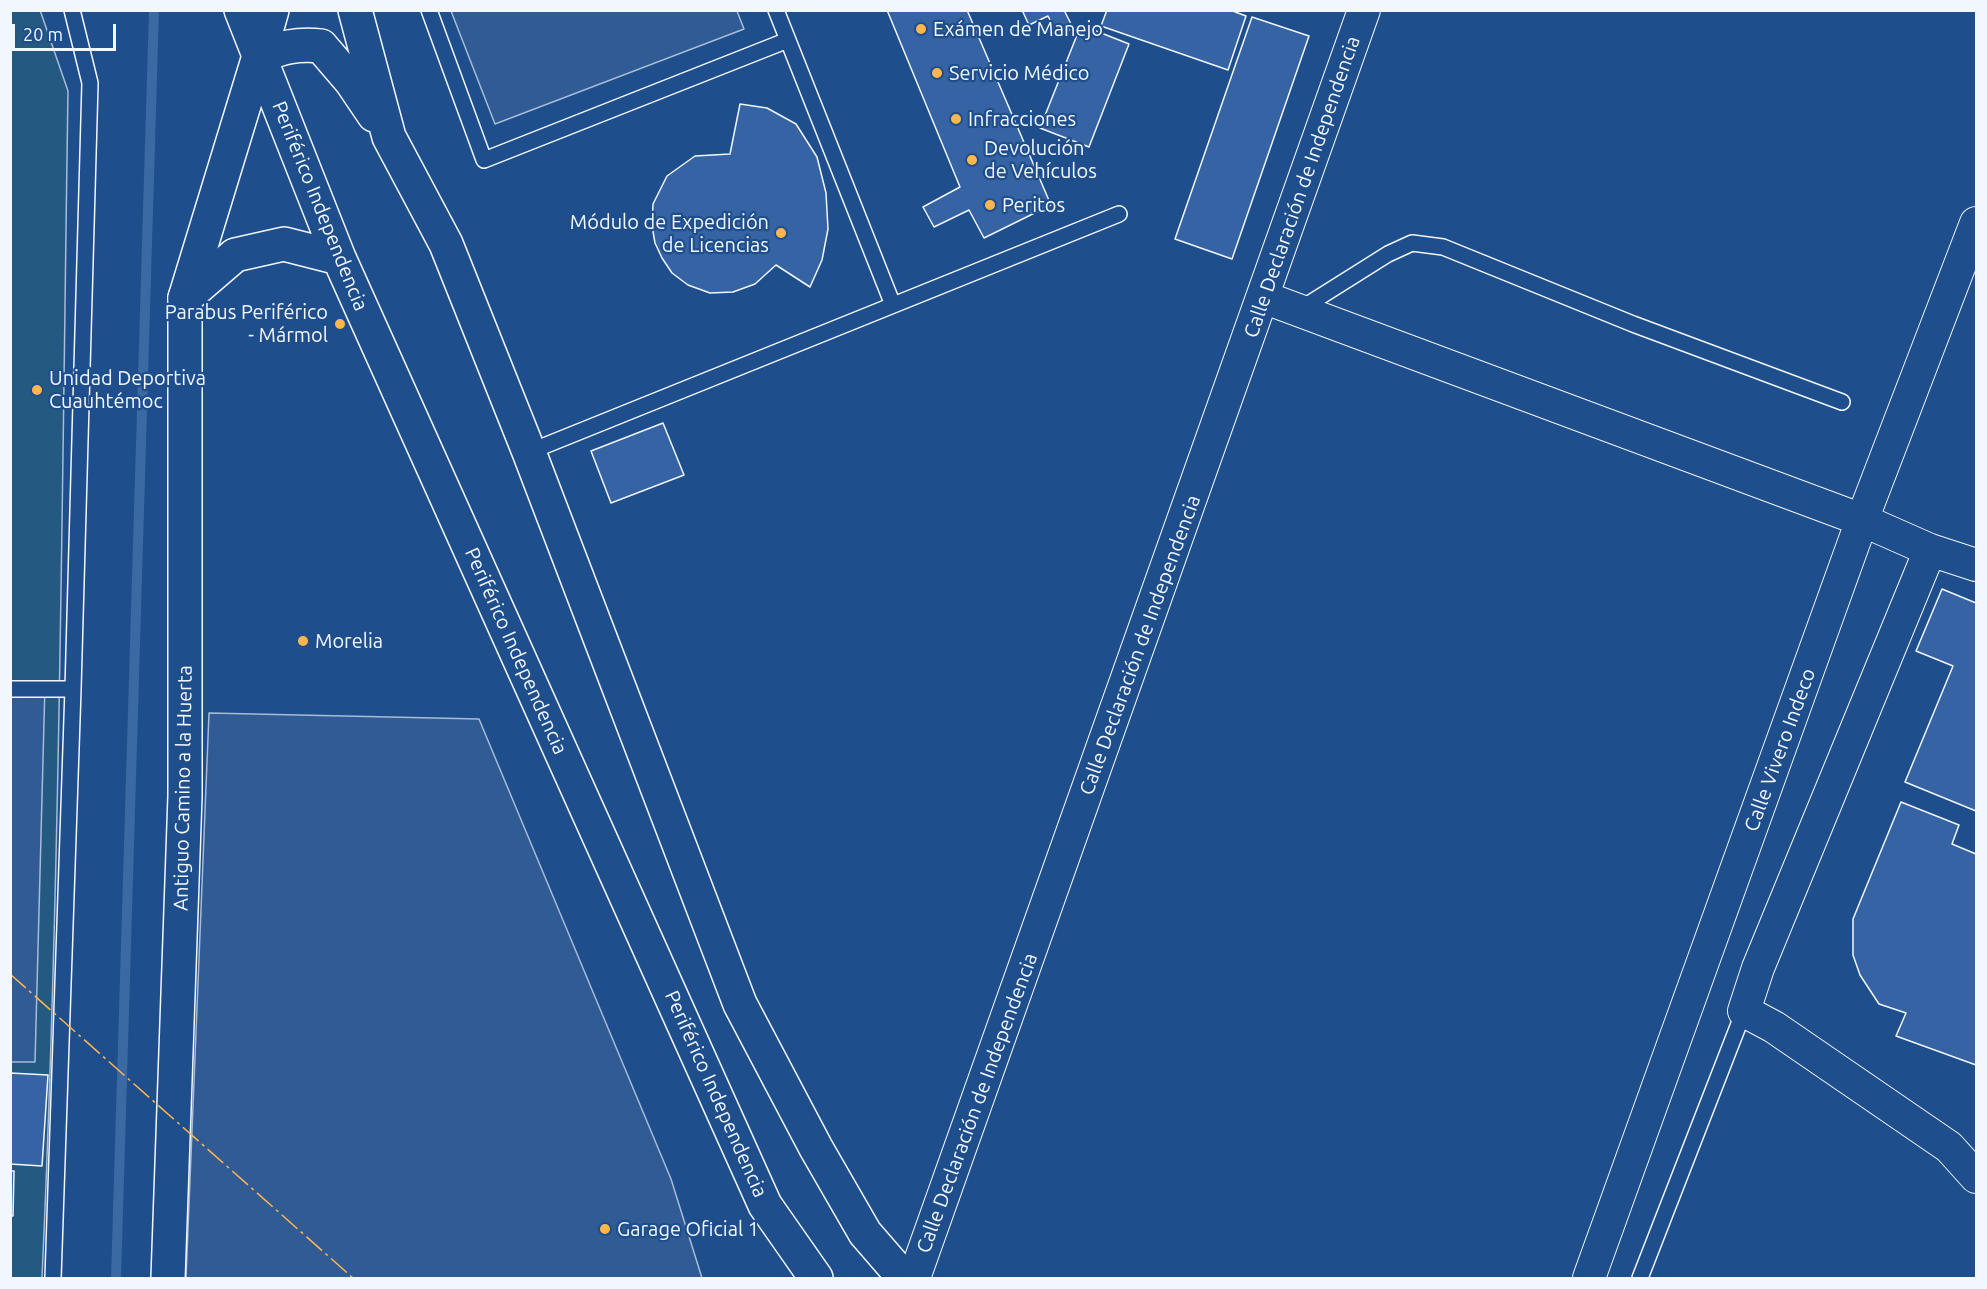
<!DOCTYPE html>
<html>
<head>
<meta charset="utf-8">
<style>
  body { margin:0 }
  #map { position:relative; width:1987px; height:1289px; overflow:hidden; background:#1f4e8c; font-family:Ubuntu,sans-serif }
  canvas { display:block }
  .frame { position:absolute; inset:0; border:12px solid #f2f6ff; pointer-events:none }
  .scale { position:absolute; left:12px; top:24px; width:104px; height:27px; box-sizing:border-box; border:3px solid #f2f6ff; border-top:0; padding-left:8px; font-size:18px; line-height:21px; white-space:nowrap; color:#f2f6ff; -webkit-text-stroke:4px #1f4e8c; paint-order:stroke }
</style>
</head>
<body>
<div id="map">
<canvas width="1987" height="1289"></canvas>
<div class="frame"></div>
<div class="scale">20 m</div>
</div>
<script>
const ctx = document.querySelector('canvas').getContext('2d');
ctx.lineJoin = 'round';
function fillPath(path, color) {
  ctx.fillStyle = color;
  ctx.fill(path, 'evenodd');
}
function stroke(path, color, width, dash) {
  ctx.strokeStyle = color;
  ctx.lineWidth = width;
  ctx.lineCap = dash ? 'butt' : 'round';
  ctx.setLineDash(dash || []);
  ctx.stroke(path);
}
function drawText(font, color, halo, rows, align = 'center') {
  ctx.font = font + ' Ubuntu,sans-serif';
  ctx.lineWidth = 4.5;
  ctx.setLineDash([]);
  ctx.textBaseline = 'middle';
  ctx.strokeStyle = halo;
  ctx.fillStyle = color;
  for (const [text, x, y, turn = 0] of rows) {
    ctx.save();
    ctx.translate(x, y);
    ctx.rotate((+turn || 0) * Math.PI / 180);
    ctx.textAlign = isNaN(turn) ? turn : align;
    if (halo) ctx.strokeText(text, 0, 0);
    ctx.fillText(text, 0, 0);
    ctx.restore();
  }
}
const green = new Path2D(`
  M40,10l28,81c-6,396 -8,792 -26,1187h-31l-1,-1267z`);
fillPath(green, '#245a82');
stroke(green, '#a8bbd7', 1.5);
const parking = new Path2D(`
  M451,11h286l7,18 -249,95z
  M45,684l-10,378h-24l-1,-376z
  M209,713l270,6 192,460 31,99h-516z`);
fillPath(parking, '#305b95');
stroke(parking, '#a8bbd7', 1.5);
stroke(new Path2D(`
  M116,1278l38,-1268`), '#3b69a3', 10);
const building = new Path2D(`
  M887,10h80l84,195 -67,33 -15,-28 -35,17 -11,-20 37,-20z
  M1022,10h42l9,18 -15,8 -10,-20 -19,9z
  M1107,10h123l16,6 -18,54 -127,-44z
  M1252,17l57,19 -77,223 -57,-20z
  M1081,25l48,19 -40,103 -49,-19z
  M740,104l27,4 29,16 21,33 9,36 2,36 -6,31 -12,27 -34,-22 -21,19 -22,8 -23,1 -22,-8 -16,-12 -10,-15 -7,-15 -3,-17 1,-22 14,-28 28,-20 35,-2z
  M663,423l21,52 -73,28 -20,-52z
  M1942,589l34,14v208l-71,-29 48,-116 -37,-15z
  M1901,802l58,23 -7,19 24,10v211l-80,-29 10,-23 -27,-9 -19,-29 -7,-20v-36z
  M10,1073l38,2 -6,91 -32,-2z
  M10,1171h4l-1,45h-3z`);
fillPath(building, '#3563a3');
stroke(building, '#f2f6ff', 1.5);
const lane = new Path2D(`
  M429,10l55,150 304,-120
  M776,10l117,295
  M1299,310l89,-56 24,-11 31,4 190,77 209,78
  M529,452l590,-238
  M10,689h63
  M53,1278l20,-589 17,-606 -18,-73
  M1640,1278l104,-267`);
const street = new Path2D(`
  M1263,297l599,223 68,30 46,15
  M1930,550l-172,418 -14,43 30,16 175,120 27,30
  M914,1278l450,-1268
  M1589,1278l273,-758 114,-297`);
const secondary = new Path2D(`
  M168,1278l17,-482v-498l74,-242`);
const highway = new Path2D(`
  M241,10l98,248 426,947 51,73
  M355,10l34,127 57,107 83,208 211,552 76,144 49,85 39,45
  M259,56c23,-8 37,-13 62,-10l30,35 23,34
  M259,56l13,-46
  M185,298l50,-43 49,-11 55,14`);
stroke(lane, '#f2f6ff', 18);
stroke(street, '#f2f6ff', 34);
stroke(secondary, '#f2f6ff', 36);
stroke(highway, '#f2f6ff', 36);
stroke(lane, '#1f4e8c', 15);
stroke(street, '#1f4e8c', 32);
stroke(secondary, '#1f4e8c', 33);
stroke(highway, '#1f4e8c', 33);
stroke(new Path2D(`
  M10,974l343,304`), '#ffb74d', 1.5, [21, 4.5, 3, 4.5]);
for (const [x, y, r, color] of [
  [921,29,6,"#ffb74d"],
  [937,73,6,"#ffb74d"],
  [956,119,6,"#ffb74d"],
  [972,160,6,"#ffb74d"],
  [990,205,6,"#ffb74d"],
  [781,233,6,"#ffb74d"],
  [340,324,6,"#ffb74d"],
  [37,390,6,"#ffb74d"],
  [303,641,6,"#ffb74d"],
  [605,1229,6,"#ffb74d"]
]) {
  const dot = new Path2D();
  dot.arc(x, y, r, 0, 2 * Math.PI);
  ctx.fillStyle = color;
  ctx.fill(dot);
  stroke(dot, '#1f4e8c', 2);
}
drawText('20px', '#f2f6ff', '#1f4e8c', [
  ["Exámen de Manejo",933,29],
  ["Servicio Médico",949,73],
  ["Infracciones",968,119],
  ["Devolución",984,148],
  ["de Vehículos",984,171],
  ["Peritos",1002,205],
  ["Módulo de Expedición",769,222,"right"],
  ["de Licencias",769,245,"right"],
  ["Parabus Periférico",328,312,"right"],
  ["- Mármol",328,335,"right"],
  ["Unidad Deportiva",49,378],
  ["Cuauhtémoc",49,401],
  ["Morelia",315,641],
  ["Garage Oficial 1",617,1229]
], 'left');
drawText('20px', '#f2f6ff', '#1f4e8c', [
  ["Calle Declaración de Independencia",1302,187,-71],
  ["Periférico Independencia",320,206,68],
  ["Calle Declaración de Independencia",1140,645,-70],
  ["Periférico Independencia",516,651,66],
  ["Calle Vivero Indeco",1780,750,-70],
  ["Antiguo Camino a la Huerta",183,788,-89],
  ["Periférico Independencia",716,1094,66],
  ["Calle Declaración de Independencia",977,1103,-70]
]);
</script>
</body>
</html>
